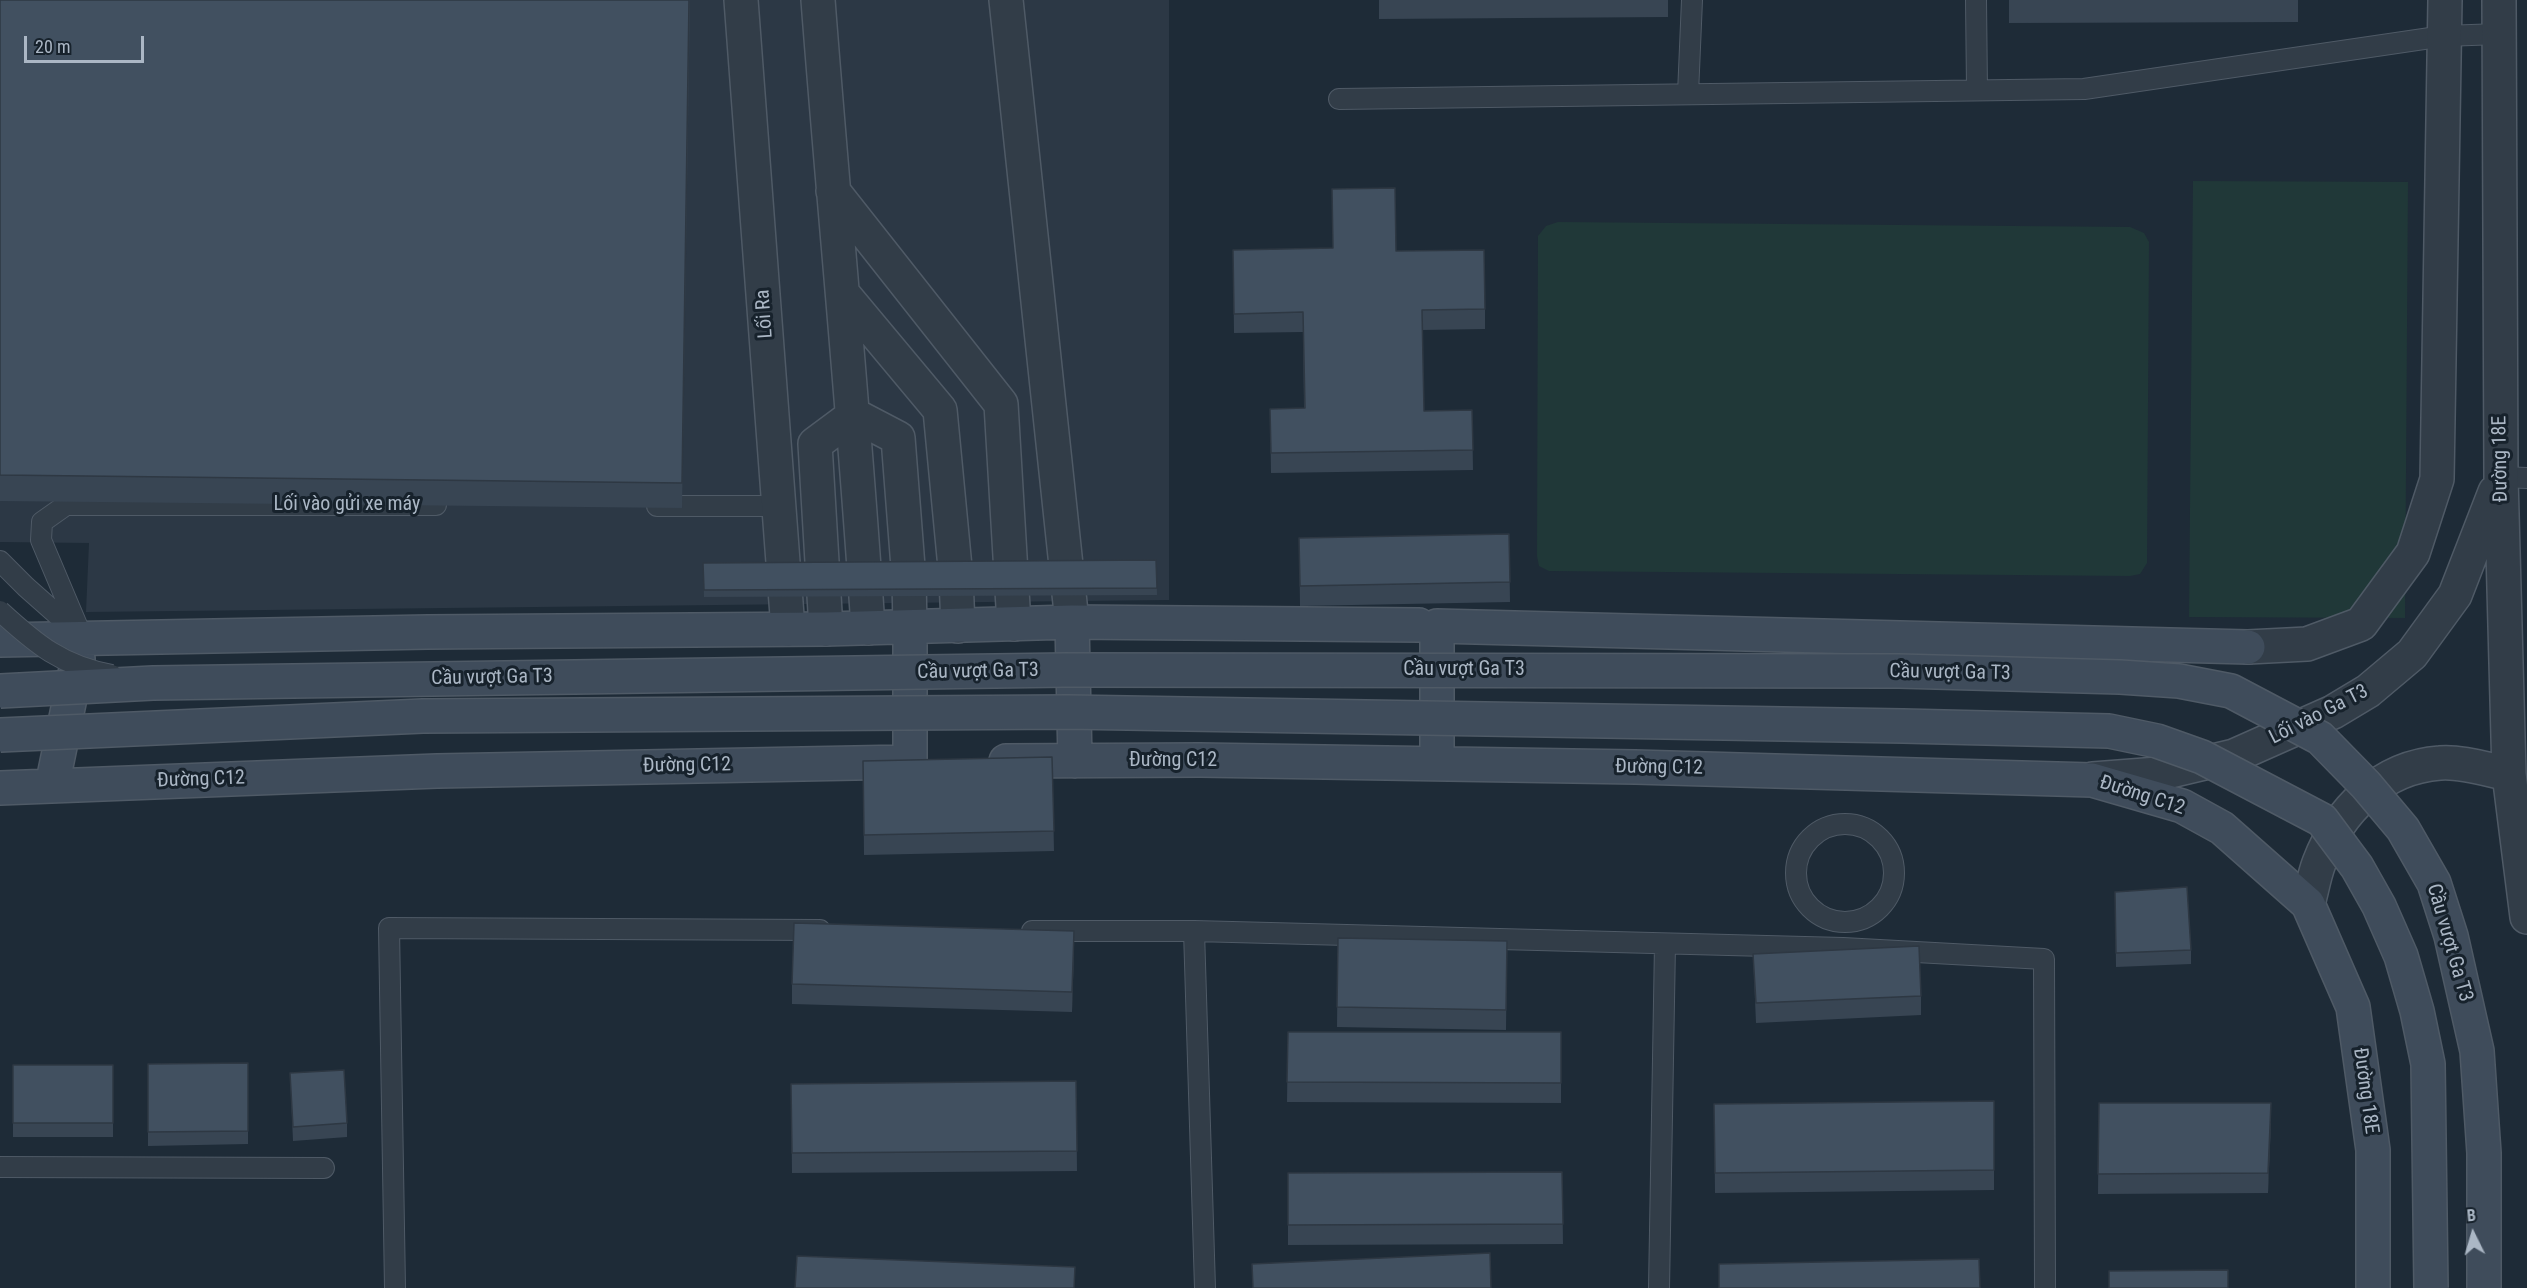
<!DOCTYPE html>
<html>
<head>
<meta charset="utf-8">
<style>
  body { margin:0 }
  #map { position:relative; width:2527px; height:1288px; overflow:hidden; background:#1e2b37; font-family:"Roboto Condensed",sans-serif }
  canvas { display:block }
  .north { position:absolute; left:2443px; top:1204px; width:60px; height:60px; -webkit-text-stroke:4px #17222c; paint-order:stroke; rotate:355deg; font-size:16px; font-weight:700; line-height:24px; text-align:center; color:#abb7c5 }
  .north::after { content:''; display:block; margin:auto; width:21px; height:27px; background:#abb7c5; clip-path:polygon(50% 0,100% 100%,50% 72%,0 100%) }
  .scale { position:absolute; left:24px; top:36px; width:120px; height:27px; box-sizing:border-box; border:3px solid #abb7c5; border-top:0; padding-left:8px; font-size:18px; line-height:21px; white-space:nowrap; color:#abb7c5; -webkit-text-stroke:4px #17222c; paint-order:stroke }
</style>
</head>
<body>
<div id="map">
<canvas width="2527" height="1288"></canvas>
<div class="north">B</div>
<div class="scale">20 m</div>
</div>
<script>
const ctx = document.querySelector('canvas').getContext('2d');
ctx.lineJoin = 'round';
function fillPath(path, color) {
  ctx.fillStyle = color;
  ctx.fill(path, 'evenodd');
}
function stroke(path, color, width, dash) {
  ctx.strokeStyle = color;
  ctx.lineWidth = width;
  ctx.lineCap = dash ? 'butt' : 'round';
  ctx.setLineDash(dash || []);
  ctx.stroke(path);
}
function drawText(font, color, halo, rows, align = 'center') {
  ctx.font = font + ' "Roboto Condensed",sans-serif';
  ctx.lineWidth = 6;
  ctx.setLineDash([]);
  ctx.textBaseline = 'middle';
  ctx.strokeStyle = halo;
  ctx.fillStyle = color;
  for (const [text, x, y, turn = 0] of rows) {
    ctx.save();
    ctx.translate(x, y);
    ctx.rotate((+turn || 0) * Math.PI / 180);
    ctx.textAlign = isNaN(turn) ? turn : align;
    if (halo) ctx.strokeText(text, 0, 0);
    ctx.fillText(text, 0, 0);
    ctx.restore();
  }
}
fillPath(new Path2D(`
  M0,0h1169v600l-1083,12 3,-69 -89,-1z`), '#2c3845');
fillPath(new Path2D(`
  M2193,181l215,1 -3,436 -216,-1z
  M1558,222l572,5 14,6 5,9 -2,321 -7,11 -10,2 -581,-5 -10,-5 -2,-10 1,-320 8,-10z`), '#203838');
const service = new Path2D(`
  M1976,0l1,89
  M1688,94l4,-94
  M1339,99l745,-10 360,-53 55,-2
  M2501,477l26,1
  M657,506h122
  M0,561l26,26 52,46
  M82,637l-41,-97 1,-18 24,-17h370
  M1796 873a49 49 0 1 1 98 0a49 49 0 1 1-98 0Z
  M1032,931h162l649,17 201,11 1,329
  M1194,931l11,357
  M0,1167l324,1
  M395,1288l-6,-360 431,2
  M1659,1288l6,-344`);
const tertiary = new Path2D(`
  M741,0l47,629
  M818,0c16,210 37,419 50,628
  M1006,0l66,622
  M2499,0l2,477 8,297 18,143
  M833,191l168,213 13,220
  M844,295l96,115 16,168 2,48
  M826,629l-11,-185 39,-29 44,23 11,142 1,47
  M2248,647l59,-3 54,-20 52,-71 24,-74 8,-479
  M2093,779l65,-5 76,-18 99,-44 35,-21 44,-37 43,-59 40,-103
  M2308,904c4,-14 6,-28 11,-41 20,-53 63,-96 121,-100 20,-2 49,7 69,11`);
const secondary = new Path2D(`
  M1072,622l3,139
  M910,627v135
  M0,640l428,-8 398,-3 246,-7 347,3
  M1006,761l194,-1 435,7 457,13 90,26 40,22 86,76 45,103 20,143v138
  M1437,764v-138l811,21
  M52,786l26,-127
  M0,788l437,-17 470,-9`);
stroke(service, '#4f5a66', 22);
stroke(tertiary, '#4f5a66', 36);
stroke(secondary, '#4f5a66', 36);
stroke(service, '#323d48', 20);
stroke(tertiary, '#323d48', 33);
stroke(secondary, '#3f4c5b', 33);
const serviceBridge = new Path2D(`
  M0,611c36,33 62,55 112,64`);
const secondaryBridge = new Path2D(`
  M0,691l153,-8 912,-13 834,1 221,6 59,4 52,10 89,47 46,47 37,44 31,54 17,53 26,115 7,102v135
  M0,735l423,-19 645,-4 835,14 206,5 48,10 45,16 120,63 35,47 22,39 22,50 16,55 11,53 3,224`);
stroke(serviceBridge, '#4f5a66', 22, []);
stroke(secondaryBridge, '#4f5a66', 36, []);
stroke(serviceBridge, '#323d48', 20);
stroke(secondaryBridge, '#3f4c5b', 33);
fillPath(new Path2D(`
  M0,0h690l-8,508 -682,-7z
  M1379,0h289v17l-289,2z
  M2009,0h289v22l-289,1z
  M1233,250l163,1 89,58v20l-63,1 2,81 48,-1 1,60 -202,3 -1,-64 34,-1 -1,-76 -69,1z
  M1509,534l1,68 -210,4 -1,-68z
  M1156,560l1,35 -453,2 -1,-34z
  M1052,757l2,94 -190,4 -1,-94z
  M2115,892l76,58v14l-75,3z
  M1338,938l169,3 -1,89 -169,-3z
  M1074,951l-2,61 -280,-8v-20z
  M1753,954l168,42v19l-165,8z
  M1288,1032h273v71l-274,-1z
  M248,1063v81l-100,2v-82z
  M13,1065h100v72h-100z
  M290,1073l57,50v14l-54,4z
  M1076,1081l1,90 -285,2 -1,-89z
  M1994,1101v89l-279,3 -1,-89z
  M2099,1103l172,20 -3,70 -170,1z
  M1562,1172l1,72 -275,1v-72z`), '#384553');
fillPath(new Path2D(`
  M1074,931v20l-2,61v-20z
  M2271,1103v20l-3,70v-20z`), '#2e3843');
const building = new Path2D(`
  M0,0h689l-7,483 -682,-8z
  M1395,188l1,63 88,-1 1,59 -63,1 2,101 48,-1 1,40 -202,3 -1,-44 35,-1 -2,-96 -69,2 -1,-64 100,-2 -1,-59z
  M1509,534l1,48 -210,4 -1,-48z
  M1156,560l1,28 -453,2 -1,-27z
  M1052,757l2,74 -190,4 -1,-74z
  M2187,887l4,63 -75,3 -1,-61z
  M794,923l280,8 -2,61 -280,-8z
  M1338,938l169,3 -1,69 -169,-3z
  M1919,946l2,50 -165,7 -3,-49z
  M1288,1032h273v51l-274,-1z
  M248,1063v68l-100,1v-68z
  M13,1065h100v58h-100z
  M344,1070l3,53 -54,4 -3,-54z
  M1076,1081l1,70 -285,2 -1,-69z
  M1994,1101v69l-279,3 -1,-69z
  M2099,1103h172l-3,70 -170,1z
  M1562,1172l1,52 -275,1v-52z
  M1490,1253l1,35h-238l-1,-24z
  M797,1256l278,11 -1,21h-279z
  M1979,1259l1,29h-261v-24z
  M2228,1270v18h-119v-17z`);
fillPath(building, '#415060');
stroke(building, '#2e3843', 1.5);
drawText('20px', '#abb7c5', '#17222c', [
  ["Lối Ra",765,314,-94],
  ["Đường 18E",2501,459,-91],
  ["Lối vào gửi xe máy",347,505],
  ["Cầu vượt Ga T3",1464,670],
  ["Cầu vượt Ga T3",978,672,-1],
  ["Cầu vượt Ga T3",1950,673,1],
  ["Cầu vượt Ga T3",492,678,-1],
  ["Lối vào Ga T3",2319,715,-27],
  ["Đường C12",1173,761],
  ["Đường C12",687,766,-1],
  ["Đường C12",1659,768,1],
  ["Đường C12",201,780,-2],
  ["Đường C12",2142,796,18],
  ["Cầu vượt Ga T3",2449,943,74],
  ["Đường 18E",2365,1091,82]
]);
</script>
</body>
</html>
